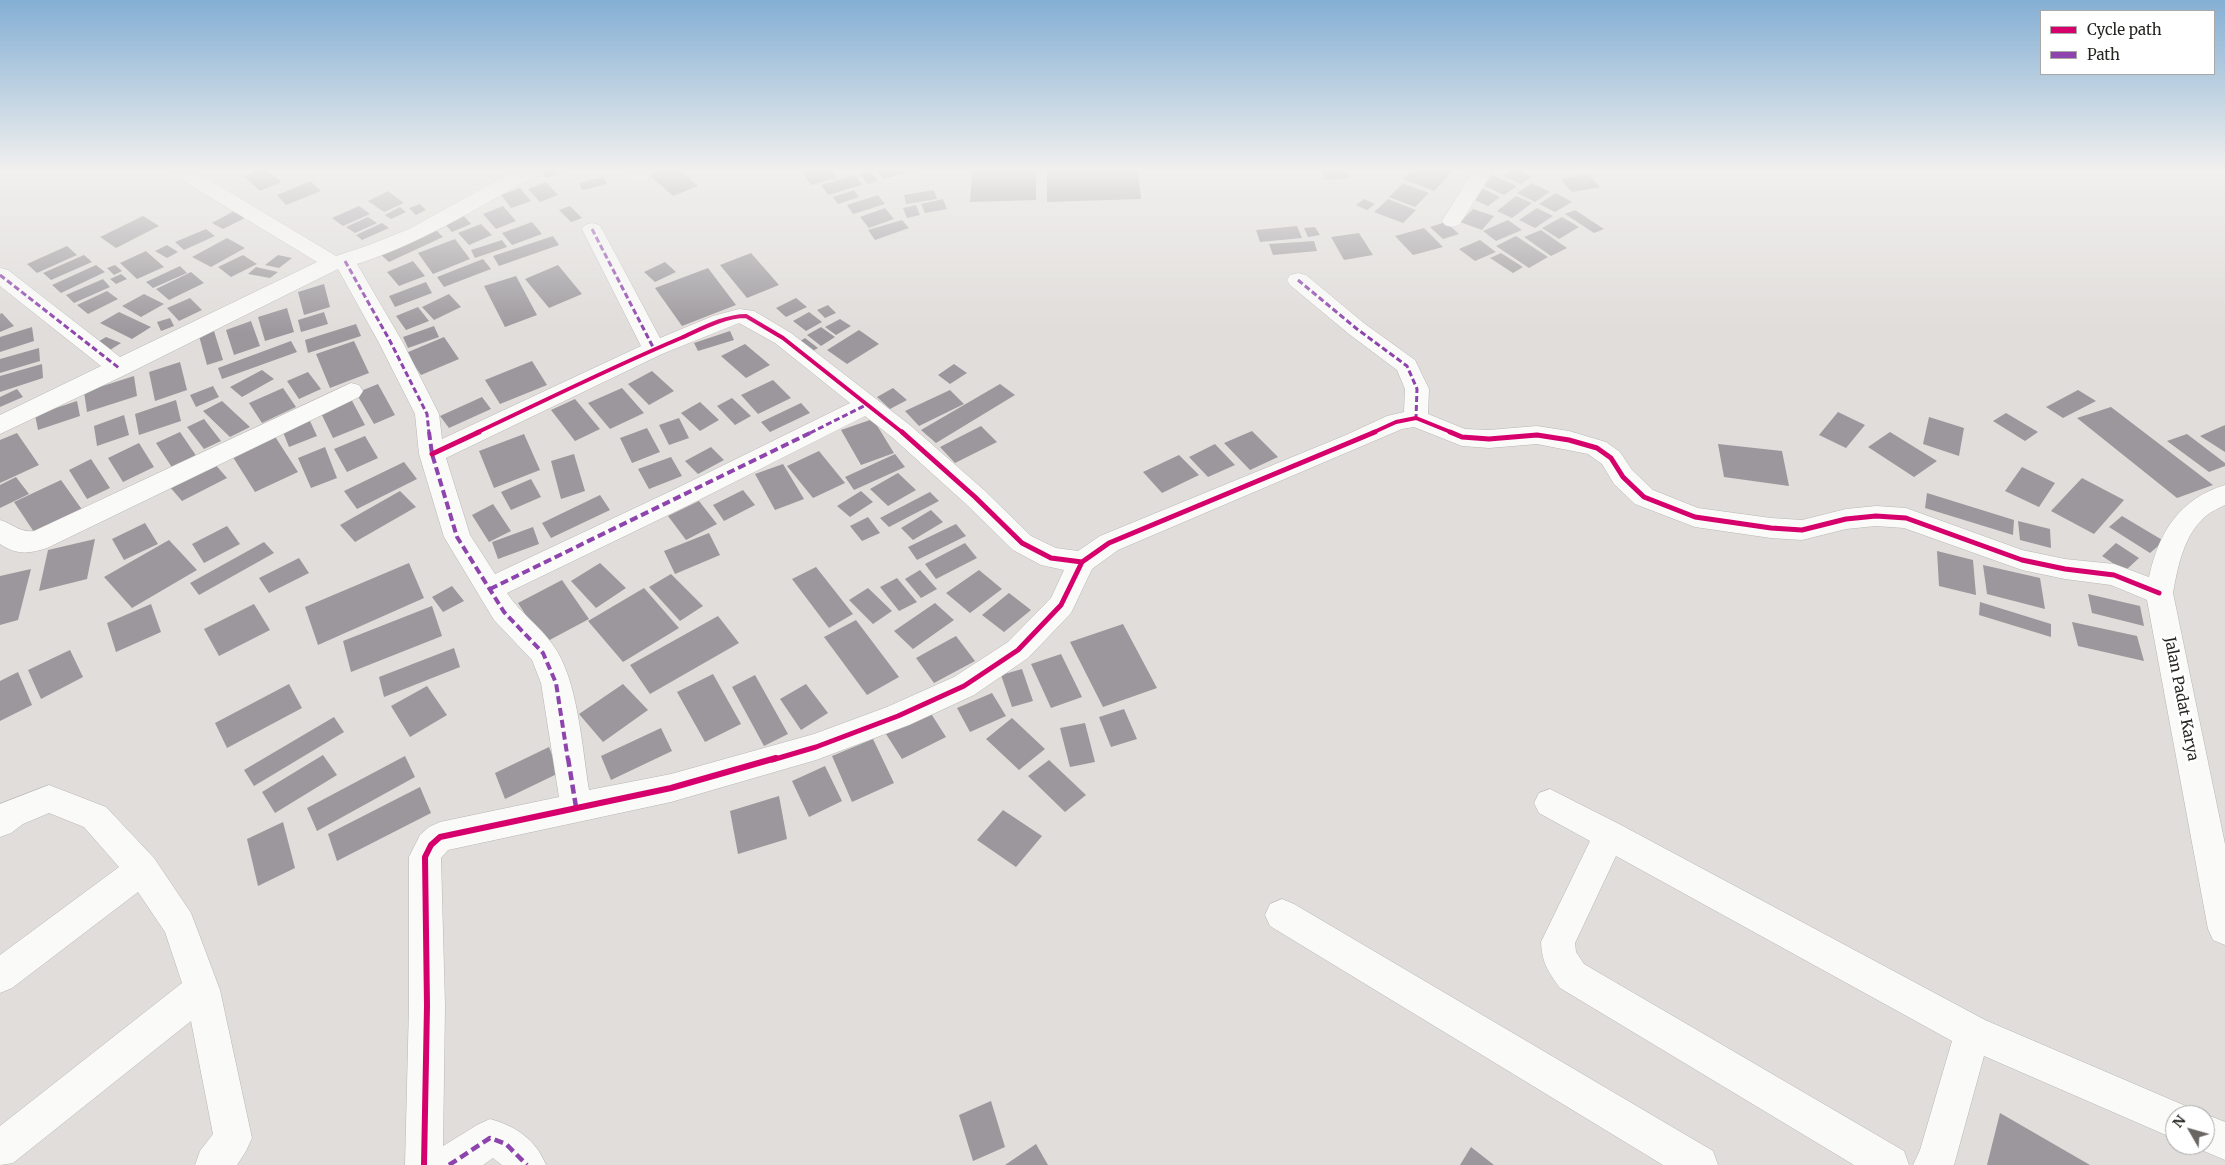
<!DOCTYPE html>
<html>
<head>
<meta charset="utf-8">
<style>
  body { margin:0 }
  #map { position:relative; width:2225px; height:1165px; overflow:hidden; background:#e0ddda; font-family:Merriweather,serif }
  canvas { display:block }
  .legend { position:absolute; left:2040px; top:10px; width:175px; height:65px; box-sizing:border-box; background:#fff; border:1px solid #a9a8a7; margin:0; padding:6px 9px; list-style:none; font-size:15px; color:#272522 }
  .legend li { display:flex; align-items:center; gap:10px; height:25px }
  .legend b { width:25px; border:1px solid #a9a8a7 }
  .north { position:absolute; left:2165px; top:1105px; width:50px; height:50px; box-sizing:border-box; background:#fff; border:1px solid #a9a8a7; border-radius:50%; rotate:308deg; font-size:14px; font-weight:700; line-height:20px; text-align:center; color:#272522 }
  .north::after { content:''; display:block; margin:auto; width:18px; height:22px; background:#686562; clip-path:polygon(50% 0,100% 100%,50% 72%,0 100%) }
</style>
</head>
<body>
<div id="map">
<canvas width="2225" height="1165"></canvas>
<ul class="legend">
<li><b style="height:6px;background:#d6006c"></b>Cycle path</li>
<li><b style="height:6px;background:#8e44ad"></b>Path</li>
</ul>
<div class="north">N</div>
</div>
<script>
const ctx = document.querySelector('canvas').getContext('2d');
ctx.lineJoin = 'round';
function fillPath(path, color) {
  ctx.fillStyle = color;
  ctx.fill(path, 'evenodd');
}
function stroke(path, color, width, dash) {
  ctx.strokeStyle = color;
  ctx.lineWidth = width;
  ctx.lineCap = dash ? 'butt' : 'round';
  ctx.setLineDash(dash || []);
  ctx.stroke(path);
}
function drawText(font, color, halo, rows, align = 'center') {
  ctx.font = font + ' Merriweather,serif';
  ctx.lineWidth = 5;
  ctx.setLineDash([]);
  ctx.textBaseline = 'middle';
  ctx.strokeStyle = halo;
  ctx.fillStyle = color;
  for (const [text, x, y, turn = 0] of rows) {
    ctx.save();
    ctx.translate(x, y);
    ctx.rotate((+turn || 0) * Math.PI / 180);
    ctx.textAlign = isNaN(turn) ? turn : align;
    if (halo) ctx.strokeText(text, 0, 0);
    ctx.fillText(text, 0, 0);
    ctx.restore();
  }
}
fillPath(new Path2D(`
  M258,170h9l14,12 -21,9 -16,-15z
  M540,170h21l1,2 -16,6z
  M661,170h19l18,16 -25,10 -24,-21z
  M801,170h30l5,8 -25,7z
  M877,170h36v1l-30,8z
  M972,170h64v30l-66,2z
  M1047,170h91l3,29 -94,3z
  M1321,170h26l3,8 -25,2z
  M1413,170h41l-20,21 -31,-12z
  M1510,170h8l14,6 -11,8 -18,-8z
  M870,171l8,10 -10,3 -8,-10z
  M1491,174l26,12 -13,9 -26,-12z
  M1588,174l12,13 -28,5 -12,-13z
  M855,175l7,10 -34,10 -7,-10z
  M604,177l3,7 -25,6 -3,-7z
  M311,181l10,10 -35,14 -9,-10z
  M546,182l12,13 -18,7 -12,-13z
  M1403,183l26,10 -14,14 -26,-10z
  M1532,183l18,9 -15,10 -18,-9z
  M520,188l11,13 -20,7 -10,-13z
  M1482,188l18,9 -12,9 -18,-8z
  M854,190l5,7 -21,7 -5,-7z
  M934,190l3,9 -31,5 -2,-9z
  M388,191l16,12 -20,9 -16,-11z
  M1556,193l16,9 -17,10 -16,-8z
  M878,195l7,9 -32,10 -6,-9z
  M1516,196l16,7 -20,15 -15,-7z
  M943,199l4,10 -22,4 -4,-9z
  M1364,199l11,5 -8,6 -11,-5z
  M1388,199l28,11 -13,13 -29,-11z
  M420,204l6,6 -10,5 -7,-7z
  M916,205l4,10 -13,3 -4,-10z
  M359,206l11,8 -27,12 -11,-8z
  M503,206l13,15 -20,8 -13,-15z
  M570,206l12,12 -11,4 -12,-12z
  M400,207l6,5 -15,7 -6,-4z
  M885,208l9,11 -25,9 -9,-11z
  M1537,208l16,8 -18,12 -16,-8z
  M1473,209l21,7 -12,14 -22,-8z
  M236,210l11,7 -24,12 -11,-6z
  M1575,210l29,19 -10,4 -29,-19z
  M463,215l8,9 -19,8 -8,-9z
  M143,216l16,10 -43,22 -16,-11z
  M368,217l9,6 -22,10 -9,-6z
  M1562,217l17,10 -20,12 -17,-11z
  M902,220l7,8 -34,12 -7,-10z
  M1508,220l14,10 -26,11 -13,-10z
  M532,222l10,12 -30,11 -10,-12z
  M1446,222l13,12 -16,5 -13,-12z
  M382,223l7,5 -27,12 -6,-5z
  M481,224l11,11 -23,10 -11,-12z
  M1297,226l5,12 -42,4 -4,-12z
  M1315,227l5,8 -12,2 -4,-9z
  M1424,228l19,19 -30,8 -18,-19z
  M206,229l9,7 -31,14 -9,-8z
  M435,229l8,8 -54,25 -9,-8z
  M1541,230l26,18 -16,8 -27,-19z
  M1359,233l14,22 -29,5 -13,-23z
  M553,236l6,9 -60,21 -6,-10z
  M1516,236l32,21 -19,11 -33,-22z
  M227,238l18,10 -34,19 -19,-10z
  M455,239l15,20 -37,15 -15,-21z
  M502,240l5,7 -32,11 -4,-8z
  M1480,240l16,12 -21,9 -16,-12z
  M1314,241l3,10 -44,4 -4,-11z
  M167,245l11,7 -11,6 -12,-7z
  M67,246l10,9 -40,18 -10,-9z
  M146,251l18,16 -27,12 -17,-16z
  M751,253l28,32 -32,13 -27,-33z
  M1501,253l22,14 -10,6 -23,-15z
  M84,255l8,7 -41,18 -8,-7z
  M243,255l14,9 -26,13 -13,-10z
  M278,255l14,3 -13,10 -14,-3z
  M483,259l8,10 -47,18 -7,-10z
  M413,261l12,15 -26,10 -12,-14z
  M665,262l11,10 -21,10 -11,-10z
  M96,265l9,7 -44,21 -9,-8z
  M115,265l7,6 -8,4 -7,-7z
  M558,265l24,29 -33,14 -24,-29z
  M180,266l7,7 -34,15 -7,-6z
  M256,267l22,5 -8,6 -22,-4z
  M708,268l28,37 -54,21 -27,-38z
  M191,272l13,11 -35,17 -13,-11z
  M121,274l6,5 -11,5 -6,-5z
  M516,276l21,39 -32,12 -21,-41z
  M103,279l7,8 -36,16 -8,-8z
  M426,282l6,11 -37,14 -6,-11z
  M324,284l6,23 -26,8 -6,-23z
  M107,291l11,8 -30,15 -11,-9z
  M144,294l20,10 -23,13 -19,-11z
  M449,294l12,13 -27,13 -12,-13z
  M190,298l12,12 -23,11 -12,-13z
  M796,298l11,9 -21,10 -10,-9z
  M828,305l8,8 -11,5 -8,-8z
  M418,307l11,14 -23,9 -10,-14z
  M287,308l7,24 -29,9 -7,-24z
  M119,312l32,15 -19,12 -32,-16z
  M324,312l4,12 -27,8 -3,-12z
  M809,312l13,10 -16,9 -13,-10z
  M2,313l12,13 -14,6v-18z
  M170,318l4,8 -13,5 -4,-9z
  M840,319l11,7 -15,9 -11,-8z
  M251,321l9,25 -26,9 -8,-25z
  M356,324l5,12 -53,17 -3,-13z
  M434,326l5,11 -31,11 -5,-11z
  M32,327l2,14 -34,11v-15z
  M821,327l14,10 -14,9 -14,-11z
  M859,330l20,14 -32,20 -20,-14z
  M214,331l9,29 -16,5 -8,-29z
  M730,331l4,9 -36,11 -4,-8z
  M106,337l15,6 -11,7 -14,-7z
  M444,337l15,22 -38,16 -15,-22z
  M805,338l13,10 -9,5 -12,-10z
  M291,341l6,11 -75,27 -4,-11z
  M354,341l15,32 -39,15 -14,-34z
  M745,344l25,21 -24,13 -25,-22z
  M39,348l1,13 -40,12v-14z
  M532,361l15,24 -47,19 -15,-24z
  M180,362l7,28 -32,11 -6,-29z
  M42,364l1,14 -43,14v-16z
  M954,364l13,9 -17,11 -12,-9z
  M262,370l12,9 -32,18 -12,-10z
  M652,371l22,20 -25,14 -21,-21z
  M308,372l13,17 -22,10 -12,-18z
  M134,376l3,20 -50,16 -3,-20z
  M773,380l18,18 -33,16 -17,-19z
  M378,384l17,31 -21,9 -18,-31z
  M1000,384l15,11 -79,48 -15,-13z
  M213,386l6,11 -23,10 -6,-12z
  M283,388l13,19 -34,16 -13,-20z
  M622,388l22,25 -34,16 -22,-26z
  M893,388l14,12 -17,9 -13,-12z
  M17,389l6,8 -23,10v-10z
  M950,390l14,14 -45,22 -14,-15z
  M2078,390l18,11 -33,17 -17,-11z
  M350,397l15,28 -32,13 -14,-29z
  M482,397l9,12 -42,19 -9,-12z
  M732,398l19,18 -16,9 -18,-19z
  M575,399l25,30 -25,12 -24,-31z
  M176,400l5,21 -42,14 -4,-21z
  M77,401l3,15 -42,14 -3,-15z
  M222,401l28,26 -20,10 -27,-26z
  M700,402l19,18 -19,11 -19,-18z
  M801,403l9,10 -40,19 -9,-10z
  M2111,407l102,78 -36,13 -100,-80z
  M1838,412l27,13 -19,23 -27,-13z
  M2006,413l32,19 -13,9 -32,-20z
  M124,415l5,20 -32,11 -3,-20z
  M1929,417l35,11 -5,28 -36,-12z
  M679,418l10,20 -20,7 -10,-20z
  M204,419l17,22 -17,8 -17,-22z
  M873,419l21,34 -33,12 -20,-35z
  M310,421l7,15 -28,11 -6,-15z
  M2225,425v27l-25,-16z
  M981,426l16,16 -42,21 -15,-16z
  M647,428l13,24 -28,11 -12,-25z
  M1252,431l26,26 -28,13 -26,-27z
  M180,432l17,25 -24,12 -17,-26z
  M1890,432l47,29 -23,16 -46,-30z
  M17,433l22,32 -39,18v-43z
  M524,434l16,36 -46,18 -15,-37z
  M2187,434l38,29v3l-16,6 -42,-31z
  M274,435l24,37 -43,20 -24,-38z
  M365,436l13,22 -31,14 -13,-23z
  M139,443l15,24 -31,15 -15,-24z
  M1215,444l20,21 -27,12 -19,-20z
  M1718,444l64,7 7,35 -65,-9z
  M325,447l12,31 -26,10 -13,-30z
  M711,447l13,13 -26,14 -13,-13z
  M819,451l26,32 -32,15 -26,-32z
  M574,454l11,37 -24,8 -10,-38z
  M895,454l10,13 -51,23 -9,-13z
  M1179,455l20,20 -37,18 -19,-21z
  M671,457l11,19 -33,13 -11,-20z
  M91,459l19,29 -23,11 -18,-29z
  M404,462l13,17 -60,30 -13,-18z
  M214,463l13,15 -45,23 -13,-15z
  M783,464l21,35 -29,11 -20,-36z
  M2022,467l33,16 -16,24 -34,-16z
  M898,473l18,17 -28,16 -18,-17z
  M16,477l13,17 -29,14v-23z
  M2082,478l42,22 -30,34 -43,-23z
  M531,479l10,18 -30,13 -10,-18z
  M61,480l22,31 -47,24 -22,-33z
  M743,490l12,15 -31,16 -11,-16z
  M400,491l16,16 -61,35 -15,-17z
  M861,491l12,11 -23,15 -13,-11z
  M930,492l9,9 -50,26 -9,-9z
  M1927,493l87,27 -1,15 -88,-27z
  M600,495l10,15 -59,28 -9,-15z
  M699,501l18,23 -31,16 -18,-24z
  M493,504l18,27 -22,11 -17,-27z
  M931,510l12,12 -30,18 -12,-12z
  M2122,516l42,25 -14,12 -41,-26z
  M868,517l12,16 -18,8 -12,-15z
  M2018,521l32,8 1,19 -31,-8z
  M145,523l13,21 -34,16 -12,-21z
  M956,524l10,12 -49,24 -9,-13z
  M227,526l13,18 -36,19 -12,-19z
  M533,527l6,17 -41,15 -6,-17z
  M709,533l11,22 -45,19 -11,-23z
  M95,539l-8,40 -48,12 9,-41z
  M169,540l28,30 -65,38 -28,-31z
  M264,542l10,11 -75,42 -9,-12z
  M965,543l12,15 -41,21 -11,-15z
  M2116,543l23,15 -14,13 -23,-15z
  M1937,551l36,9 3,35 -37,-9z
  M299,558l10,15 -40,20 -10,-15z
  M409,563l15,35 -106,47 -13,-38z
  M600,563l26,25 -30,20 -25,-27z
  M1983,565l57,13 5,31 -58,-15z
  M816,567l37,47 -24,14 -37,-49z
  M31,569l-13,51 -18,5v-49z
  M920,570l17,19 -16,9 -16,-19z
  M979,570l23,19 -32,24 -24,-20z
  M671,574l32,32 -23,15 -31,-34z
  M897,578l20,24 -18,9 -19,-24z
  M562,580l27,39 -45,24 -26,-40z
  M452,586l12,15 -21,11 -11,-15z
  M644,588l35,40 -56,34 -35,-41z
  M868,588l24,23 -19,13 -24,-24z
  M1009,593l22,17 -27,22 -22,-17z
  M2088,594l52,12 4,20 -52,-13z
  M1980,602l71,22v13l-72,-22z
  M935,603l19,17 -41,29 -19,-18z
  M151,604l10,28 -45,20 -9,-29z
  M254,604l16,26 -51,26 -15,-27z
  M432,606l10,30 -91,36 -8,-31z
  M718,616l21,27 -89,51 -20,-29z
  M856,620l43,57 -32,18 -43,-58z
  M2072,622l65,14 7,25 -66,-15z
  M1123,624l34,64 -54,19 -33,-65z
  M956,636l19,25 -41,22 -18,-25z
  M454,648l6,19 -76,30 -5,-20z
  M70,650l13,27 -42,22 -13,-29z
  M1061,654l21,43 -31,11 -20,-44z
  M1022,669l11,32 -21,6 -11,-32z
  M18,672l14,33 -32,16v-40z
  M713,674l28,50 -36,18 -28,-50z
  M755,675l33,59 -24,12 -32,-59z
  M289,684l13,24 -75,40 -12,-25z
  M623,684l25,26 -45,32 -24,-28z
  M806,684l22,29 -27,17 -21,-31z
  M427,686l20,29 -37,22 -19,-31z
  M992,693l14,23 -36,16 -13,-24z
  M1124,709l13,30 -26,8 -12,-30z
  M930,712l16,25 -44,22 -16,-25z
  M334,717l10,15 -90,54 -10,-16z
  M1012,718l33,31 -26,21 -33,-31z
  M1085,723l10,39 -25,5 -10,-39z
  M661,728l11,23 -61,29 -10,-24z
  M873,739l21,44 -42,19 -20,-46z
  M549,747l10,26 -54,26 -10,-26z
  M323,755l14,20 -62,38 -13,-21z
  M405,756l10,21 -98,54 -10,-23z
  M1049,760l37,35 -21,17 -37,-36z
  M825,766l17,35 -33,16 -17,-36z
  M420,787l11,26 -94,48 -9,-27z
  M779,796l8,43 -49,15 -8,-43z
  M1003,810l39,26 -26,31 -39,-27z
  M283,822l12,46 -37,18 -11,-47z
  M991,1101l14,46 -32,14 -14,-46z
  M2000,1113l90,52h-103z
  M1036,1144l12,21h-43z
  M1471,1147l23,18h-34z`), '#9b979c');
const minor = new Path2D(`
  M169,170h24l143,86 33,-11 40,-16 107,-59h25l-3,4c-59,33 -116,69 -181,90l45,77 37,73 3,25 199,-93 -59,-117 3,-4 7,-2 7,2 3,4 58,109 53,-22 26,-7 15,2 37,22 120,93 73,64 47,46 25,12 22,3 22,-15 246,-101 41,-19 17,-4 1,-23 -8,-19 -48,-36 -59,-49 -3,-5 3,-5 8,-2 8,2 59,49 50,36 14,29 -1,25 37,15 24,1 48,-4 32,5 37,11 14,10 12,18 21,20 45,18 73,10 31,2 44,-11 30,-3 30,2 116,42 43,9 49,5 35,13c10,-45 30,-78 76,-92v20c-6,3 -13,6 -18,10 -23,19 -29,50 -34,78l52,251v101l-12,-5 -5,-11 -61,-329 -36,-15 -46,-6 -43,-9 -118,-42 -28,-2 -30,3 -44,11 -31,-2 -76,-11 -60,-23 -21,-20 -12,-20 -14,-10 -51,-10 -48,4 -27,-2 -48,-19 -12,2 -284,121 -26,19 -21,44 -43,45 -54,37 -65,30 -93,35 -145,42 -223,48 -7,8 4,148 -2,140 34,-21 13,-6c26,7 46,21 56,46h-44l-9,-7 -10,7h-78l4,-159v-149l11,-22 9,-8 11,-5 119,-25 -18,-114 -9,-23 -38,-40 -50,-83 -25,-83 -4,-40 -37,-73 -40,-72 -211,105 -127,60v-19l101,-49 -101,-80v-18l8,2 112,87 197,-95 -145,-88zM739,323l36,20 75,60 -179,88 -176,83 -25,-39 -24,-77 216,-104zM865,416l28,22 73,66 47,46 28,15 23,5 -13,28 -43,44 -54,35 -67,30 -73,27 -143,40 -82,16c-7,-42 -11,-111 -36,-145 -13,-19 -33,-32 -46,-52l182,-88z
  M624,170h21l4,6 -3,4c-11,3 -15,-1 -22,-10z
  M1474,170h20l-35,55 -7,2 -7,-2 -3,-4z
  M351,383l8,2 4,6 -4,6 -312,151c-18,6 -31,7 -47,-4v-24c13,4 20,13 34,11z
  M49,785l57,22 48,51 37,55 29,77 32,148 -6,13 -9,14h-42l5,-14 13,-17 -22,-113 -178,142 -13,2v-39l182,-143 -17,-51 -27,-40 -126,96 -12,5v-38l119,-88 -35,-40 -35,-14 -26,11 -12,9 -11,4v-33z
  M1550,789l71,36 364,195 203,87 4,8h-17v24l-191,-83 -30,109h-41l7,-15 32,-109 -336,-185 -41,87 1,9 8,12 320,187 5,14h-55l-294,-177c-12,-17 -18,-25 -19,-46l49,-101 -51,-28 -5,-10 5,-10z
  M1282,899l12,5 419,247 5,14h-55l-393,-239 -5,-11 5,-11z
  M2205,1114l20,8v38l-33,-14 13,-1v-30h-2z`);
stroke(minor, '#b8b6b4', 1);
fillPath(minor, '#fafaf9');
stroke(new Path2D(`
  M592,229l62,120
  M345,261l45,80 37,73 2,19
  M0,275l119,93
  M1298,280l59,49 50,37 10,23 -1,29
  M810,433l56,-28`), '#8e44ad', 3, [6, 3]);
stroke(new Path2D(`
  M429,432l3,22 25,83 47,75 39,41 13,30 12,77
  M490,589l322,-157`), '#8e44ad', 4, [8, 4]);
stroke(new Path2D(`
  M568,758l8,49
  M449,1165l41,-27 16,6 21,21`), '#8e44ad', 4.5, [9, 4.5]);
stroke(new Path2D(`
  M476,433c68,-32 136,-66 205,-95 20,-9 43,-22 65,-22l37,22 120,95
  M1372,433l24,-11 20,-4 37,15`), '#d6006c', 4);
stroke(new Path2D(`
  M902,432l73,65 47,46 29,15 31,4
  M1450,432l12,5 27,2 48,-4 32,5 28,8 14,10 12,19 21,20 51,20 76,11 31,2 44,-11 30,-3 30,2 116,42 43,9 49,6 45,18
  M432,454l47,-22
  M772,760l44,-13 82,-31 66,-30 54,-36 43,-45 21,-43 27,-19 266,-111`), '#d6006c', 5);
stroke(new Path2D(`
  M424,1165l3,-159 -2,-149 6,-12 9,-8 231,-49 105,-30`), '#d6006c', 6);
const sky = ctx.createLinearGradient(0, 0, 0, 333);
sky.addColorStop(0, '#84afd4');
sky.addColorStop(0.51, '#f1f0ee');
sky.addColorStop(1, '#f1f0ee00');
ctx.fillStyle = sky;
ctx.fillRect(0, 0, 2225, 333);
drawText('15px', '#272522', '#fff', [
  ["Jalan Padat Karya",2181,699,79]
]);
</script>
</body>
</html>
